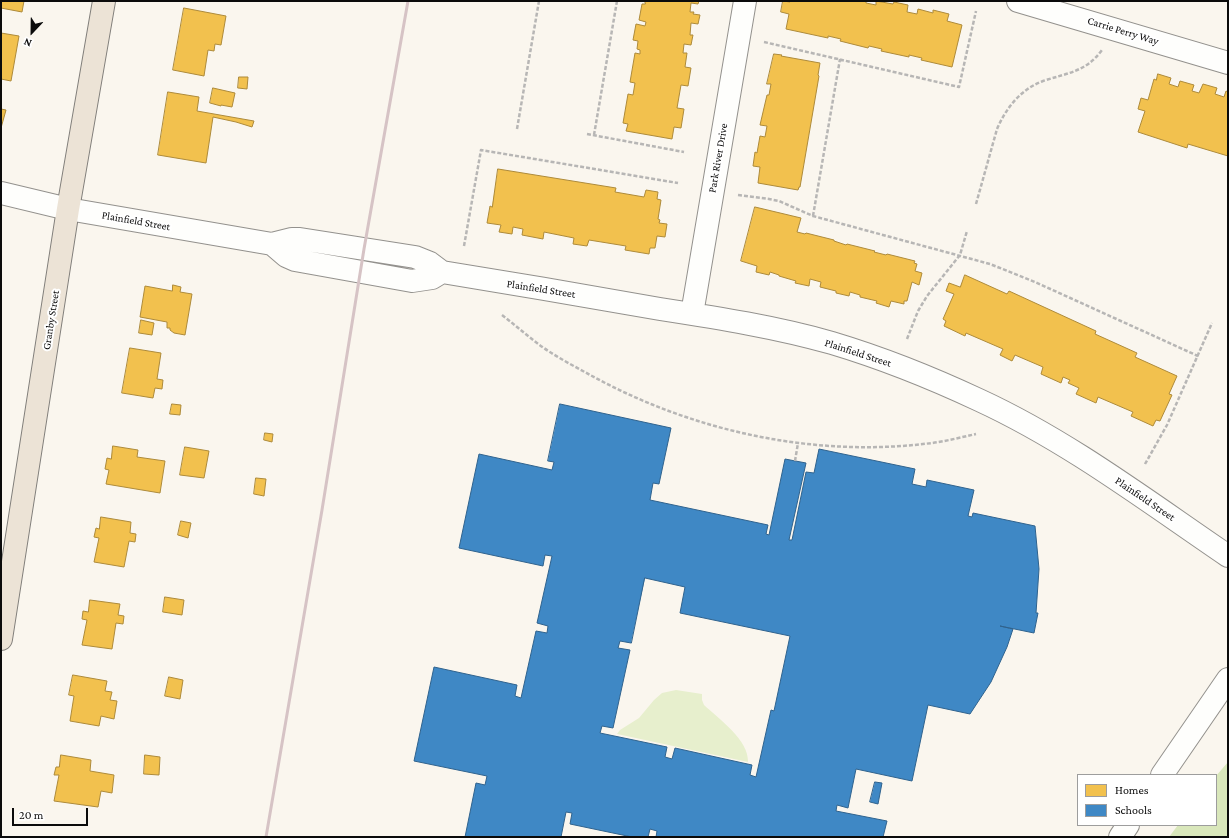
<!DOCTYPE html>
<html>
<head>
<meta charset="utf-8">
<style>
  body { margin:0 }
  #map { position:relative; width:1229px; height:838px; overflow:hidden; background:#faf6ee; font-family:"Crimson Pro",serif }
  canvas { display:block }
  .frame { position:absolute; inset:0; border:2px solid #0b0b0b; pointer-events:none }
  .legend { position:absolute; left:1077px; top:774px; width:140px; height:52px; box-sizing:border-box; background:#fff; border:1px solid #9d9d9d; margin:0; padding:5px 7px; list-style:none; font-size:12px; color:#0b0b0b }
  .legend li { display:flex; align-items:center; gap:8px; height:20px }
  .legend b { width:20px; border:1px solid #9d9d9d }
  .north { position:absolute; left:12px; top:12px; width:40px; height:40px; -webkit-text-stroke:3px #fff; paint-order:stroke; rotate:202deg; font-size:11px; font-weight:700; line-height:16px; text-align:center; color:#0b0b0b }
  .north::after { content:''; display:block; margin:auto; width:14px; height:18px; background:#0b0b0b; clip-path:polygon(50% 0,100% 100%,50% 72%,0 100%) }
  .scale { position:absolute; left:12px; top:808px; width:76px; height:18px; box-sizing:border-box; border:2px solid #0b0b0b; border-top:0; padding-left:5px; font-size:12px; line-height:14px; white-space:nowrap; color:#0b0b0b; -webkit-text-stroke:3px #fff; paint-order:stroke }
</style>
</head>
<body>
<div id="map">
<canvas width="1229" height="838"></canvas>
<div class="frame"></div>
<ul class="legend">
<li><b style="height:11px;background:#f2c14e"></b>Homes</li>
<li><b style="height:11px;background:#3f88c5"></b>Schools</li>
</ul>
<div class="north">N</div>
<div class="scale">20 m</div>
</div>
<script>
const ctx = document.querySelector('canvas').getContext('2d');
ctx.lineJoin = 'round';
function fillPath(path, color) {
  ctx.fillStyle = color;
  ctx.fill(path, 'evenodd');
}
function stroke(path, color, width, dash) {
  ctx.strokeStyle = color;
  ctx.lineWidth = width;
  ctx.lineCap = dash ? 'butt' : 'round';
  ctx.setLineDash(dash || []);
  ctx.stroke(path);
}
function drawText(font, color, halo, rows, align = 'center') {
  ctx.font = font + ' "Crimson Pro",serif';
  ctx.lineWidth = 4;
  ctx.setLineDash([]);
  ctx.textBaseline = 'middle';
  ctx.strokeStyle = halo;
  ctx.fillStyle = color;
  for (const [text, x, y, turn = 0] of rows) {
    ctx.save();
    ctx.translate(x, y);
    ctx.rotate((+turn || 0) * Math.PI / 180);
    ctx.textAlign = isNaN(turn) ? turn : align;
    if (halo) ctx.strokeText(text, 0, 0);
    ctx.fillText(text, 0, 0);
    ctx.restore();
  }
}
fillPath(new Path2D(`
  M676,690l26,4v6l2,5c15,14 45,35 44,57l-131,-28 3,-4 19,-12 15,-18 8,-7z`), '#e7efcd');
fillPath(new Path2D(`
  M1228,762v75h-59l9,-12h38v-49z`), '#d9e7bb');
const homes = new Path2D(`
  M1,1h23l-2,11 -21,-4z
  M645,1h54l-1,3 -7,-1 -1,9h4l-1,2 7,1 -2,9 -7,-1 -1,12h3l-2,10 -7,-1 -1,9h4l-2,14 6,1 -3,18 -7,-1 -4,23 7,1 -3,19 -7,-1 -2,12 -46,-8 2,-7 -5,-1 5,-29 5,1 2,-12 -5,-1 5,-29 5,1v-4l-3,-1 1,-8 -5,-1 3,-16 9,2 1,-4 -7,-2 3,-16h3z
  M783,1l7,1v-1h76v2l10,2v-4l17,3 1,-2 14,3 -1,7 10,2 1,-5 15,4v-3l16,4 -2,7 15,4 -10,42 -31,-7 1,-2 -13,-3v2l-28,-6 1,-2 -13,-3 -1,2 -28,-7 1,-2 -13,-3v2l-42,-9 3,-15 -8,-2z
  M184,8l42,8 -5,29 -6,-1 -1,7 -6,-1 -4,26 -31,-6z
  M1,33l18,3 -8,45 -10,-2z
  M774,54l8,1 -1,1 39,7 -2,12 1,1 -19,111h-1l-1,3 -40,-7 2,-16 -7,-1 2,-14 2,1 3,-17 5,1 2,-11 -7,-1 7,-30h2l2,-11h-4z
  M1158,74l13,4 -2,6 9,3 2,-6 14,4 -2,6 7,2 4,-9 14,4 -2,6 9,3 2,-6 2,1v64l-40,-12 -1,4 -49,-16 7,-21 -7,-2 3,-11 7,2 6,-21 2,1z
  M239,77h9l-1,12 -9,-1z
  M213,88l22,5 -3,14 -11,-2v1l-11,-3z
  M168,92l31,5 -2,14 57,10 -2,6 -16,-5 -23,-5 -7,46 -48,-8z
  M1,109l5,1 -5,18z
  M498,169l118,19 -1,4 29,5 2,-7 12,2 -1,7 4,1 -3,19 2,1 -1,3 8,1 -2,13 -8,-1 -2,12h-5l-1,6 -24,-4 1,-4 -37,-6 -2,6 -14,-2 1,-6 -30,-6 -1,7 -21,-4 1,-6 -10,-2 -1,7 -13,-2 2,-7 -14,-2 3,-17 2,1z
  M755,207l46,11 -4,14 8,2 1,-1 28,7v1l12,4 1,-1 28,7 -1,1 12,3 1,-1 28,7 -1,2 3,1 -2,7 7,2 -3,12 -7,-3 -5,19h-3v3l-13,-3 -2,6 -13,-4 1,-2 -17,-4v-2l-10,-3 -1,4 -13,-3v-2l-16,-4 1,-5 -11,-3 -1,7 -14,-3 1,-2 -17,-5v-1l-9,-3 -1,3 -13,-3 1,-6 -16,-5z
  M965,275l42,19 2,-3 87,40 -1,3 42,19 -2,4 42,19 -8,18 3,1 -12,26 -4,-1 -3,6 -22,-10 2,-4 -35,-15 -2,6 -20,-9 3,-6 -11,-5 2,-3 -7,-3 -2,6 -20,-9 2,-7 -28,-12 -3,6 -12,-6 3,-6 -37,-16 -1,3 -21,-10 2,-5 -3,-2 11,-25 -8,-3 3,-8 11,4z
  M173,285l8,2 -1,5 12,2 -7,41 -11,-2 -4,-3v-2h-3v-6l-27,-5 5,-31 27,5z
  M141,320l13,3 -2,12 -13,-2z
  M130,348l31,5 -4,26 6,1 -1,9 -7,-1 -2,10 -31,-5z
  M172,404l9,1 -1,10 -10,-1z
  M265,433l8,1 -1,8 -8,-2z
  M113,446l25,4 -1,7 28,4 -5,32 -54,-9 3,-14 -4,-1 2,-11 4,1z
  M185,447l24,4 -5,27 -24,-3z
  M256,478l10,1 -2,17 -10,-2z
  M101,517l30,5 -1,11 6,1 -1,8 -6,-1 -5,26 -30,-5 5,-24 -5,-1 2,-9 3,1z
  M181,521l10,2 -3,15 -10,-3z
  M165,597l19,3 -2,15 -19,-3z
  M90,600l30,4 -2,11 6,1 -1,8 -7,-1 -4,26 -30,-4 5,-25 -5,-1 1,-8 5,1z
  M73,675l34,6 -2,10 7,1 -2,8 7,1 -3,18 -13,-3 -2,10 -29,-5 4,-25 -5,-1z
  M169,677l14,3 -3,19 -15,-3z
  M61,755l30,5 -1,11 24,4 -2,18 -11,-2 -3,16 -44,-6 5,-26h-5l2,-8h3z
  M145,755l15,2 -1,18 -15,-1z`);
fillPath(homes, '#f2c14e');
stroke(homes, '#ad8a3a', 1);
const schools = new Path2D(`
  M560,404l111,24 -12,56 -6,-1 -3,17 118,25 -2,9 3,1 16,-76 21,4 -17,77h3l14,-68 8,1 5,-24 96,20 -3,15 14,3 1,-7 47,10 -6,26 4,1 1,-4 62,13 4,43 -3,44h2l-4,20 -34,-7 13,3 -6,18 -16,35 -21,32 -42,-9 -16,76 -56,-12 -8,39 -11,-3 -1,6 51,10 -4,16h-227l1,-6 -7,-2 -2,8h-16l-62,-13 2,-11 -6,-1 -5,25h-96l11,-54 9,2 2,-9 -73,-15 20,-94 83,18 -2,11 6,2 15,-67 11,2 1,-7 -11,-3 15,-67 -7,-1 -2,11 -84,-18 20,-94 73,16 2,-8 -6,-1zM645,578l40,9 -5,26 110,23 -16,75 -3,-1 -15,67 -6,-2 2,-10 -77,-17 -3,11 -7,-2 2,-10 -67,-14 2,-7 11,2 17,-78 -12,-2 2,-7 11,2z
  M875,782l7,1 -4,21 -8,-2z`);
fillPath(schools, '#3f88c5');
stroke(schools, '#2f628d', 1);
const minor = new Path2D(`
  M1018,1l210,62
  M1,193l67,16 204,35 20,-5h8l115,18 15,6 12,9c73,12 145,24 218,37 58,9 116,18 172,34 50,15 100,35 147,57 89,41 168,101 249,156
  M272,244l14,12 9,4 117,21 20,-3 10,-6
  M692,314l53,-313
  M1162,775l66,-96
  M1120,837l8,-12`);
const major = new Path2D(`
  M1,639l67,-430 36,-208`);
stroke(minor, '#93918d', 24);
stroke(major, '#807e7a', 24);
stroke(new Path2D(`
  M764,42l195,45 17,-76
  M517,129l22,-128
  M587,134l97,18
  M594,135l23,-134
  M738,195l31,4 10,2 34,15 177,48 45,18 163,74
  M976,204l21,-75c9,-21 24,-40 46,-48 24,-8 43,-9 59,-31
  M813,216l27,-157
  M464,246l17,-96 197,33
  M502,315c12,9 23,19 35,28 17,13 37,23 55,33 103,56 223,82 340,67 15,-2 30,-6 44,-9
  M907,339l11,-28 9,-15 33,-41 7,-24
  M795,461l3,-18
  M1145,464l22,-39 45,-102`), '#b7b6b5', 2.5, [4, 2]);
stroke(minor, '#fefefc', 22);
stroke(major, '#ece3d6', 22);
stroke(new Path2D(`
  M266,837l56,-327 42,-261 44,-248`), '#d6c3c5', 3);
drawText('11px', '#0b0b0b', '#fff', [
  ["Carrie Perry Way",1123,31,17],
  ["Park River Drive",718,158,-80],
  ["Plainfield Street",136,221,10],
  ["Plainfield Street",541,289,9],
  ["Granby Street",51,320,-81],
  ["Plainfield Street",858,353,18],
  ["Plainfield Street",1145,499,34]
]);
</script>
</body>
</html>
